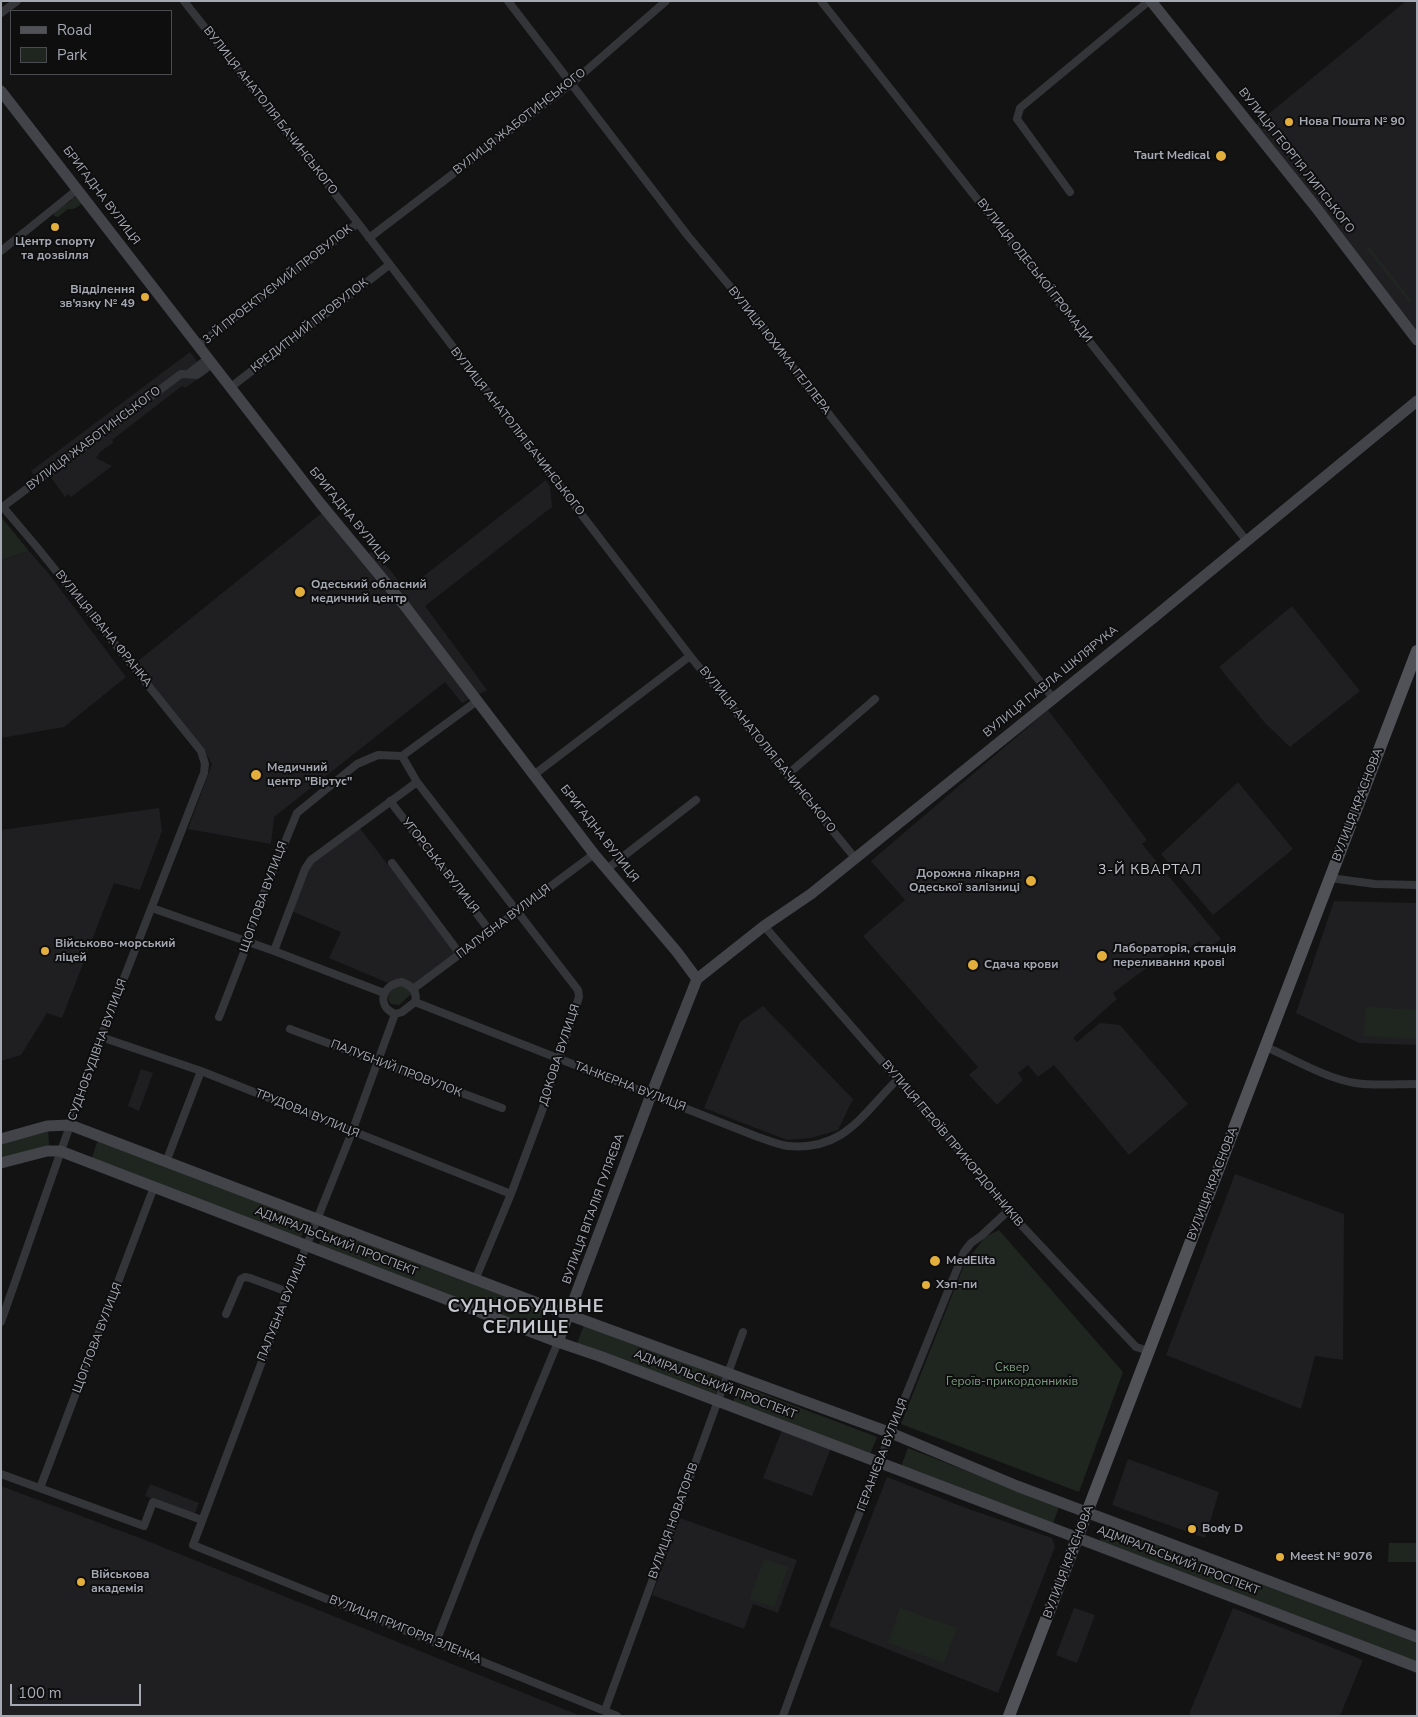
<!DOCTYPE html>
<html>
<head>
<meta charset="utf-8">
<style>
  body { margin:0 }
  #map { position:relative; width:1418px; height:1717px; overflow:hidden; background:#131314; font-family:"Nunito Sans",sans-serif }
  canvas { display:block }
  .frame { position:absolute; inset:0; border:2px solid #a5a9b3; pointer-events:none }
  .legend { position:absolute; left:10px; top:10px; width:162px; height:65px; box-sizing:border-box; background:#0e0e0f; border:1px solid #4a4c51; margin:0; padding:6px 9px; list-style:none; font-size:15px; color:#a5a9b3 }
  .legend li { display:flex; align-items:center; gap:10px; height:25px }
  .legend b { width:25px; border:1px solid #4a4c51 }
  .scale { position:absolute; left:10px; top:1684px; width:131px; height:22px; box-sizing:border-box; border:2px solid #a5a9b3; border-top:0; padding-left:6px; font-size:15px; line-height:18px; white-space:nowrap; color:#a5a9b3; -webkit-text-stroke:4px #0e0e0f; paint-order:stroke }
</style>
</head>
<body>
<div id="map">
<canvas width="1418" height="1717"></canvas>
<div class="frame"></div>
<ul class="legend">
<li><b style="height:6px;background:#505258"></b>Road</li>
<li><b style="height:14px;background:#1f2620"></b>Park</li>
</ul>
<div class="scale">100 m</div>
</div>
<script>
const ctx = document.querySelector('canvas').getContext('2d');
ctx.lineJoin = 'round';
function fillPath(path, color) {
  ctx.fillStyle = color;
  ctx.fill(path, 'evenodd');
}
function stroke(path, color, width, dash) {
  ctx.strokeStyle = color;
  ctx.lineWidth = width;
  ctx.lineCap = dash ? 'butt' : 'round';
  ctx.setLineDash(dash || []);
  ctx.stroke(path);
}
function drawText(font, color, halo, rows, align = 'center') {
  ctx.font = font + ' "Nunito Sans",sans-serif';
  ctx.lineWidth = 4;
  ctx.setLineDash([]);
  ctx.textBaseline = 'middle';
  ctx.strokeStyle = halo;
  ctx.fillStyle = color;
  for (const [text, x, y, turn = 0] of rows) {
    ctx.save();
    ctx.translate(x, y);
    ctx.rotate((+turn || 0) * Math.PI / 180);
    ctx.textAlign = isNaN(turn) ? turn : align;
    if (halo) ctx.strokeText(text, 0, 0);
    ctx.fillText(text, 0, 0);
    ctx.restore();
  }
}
fillPath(new Path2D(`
  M1406,1h11v336l-163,-211z
  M190,352l12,16 -4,11 -13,9 -3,-2 -70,54 2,2 -14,10 -4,6 16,8 -41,31 -3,-3 -3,3 -15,-21 -10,7 -9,-12z
  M546,480l4,7 2,20 -127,99 62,84 -25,13 -17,-21 -171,135 -3,27 -83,-15 24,-65 -9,-16 -70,-83 190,-153 45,42 6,-4 32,40z
  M29,551l20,23 77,103 -62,50 -63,11v-178z
  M1292,606l68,85 -70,56 -25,-24 -46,-56z
  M1048,710l99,130 -5,4 79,95 -14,11 -8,-9 -19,15 -7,-8 -60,45 4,6 -44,39 4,4 23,-19 20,2 68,79 -59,51 -75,-90 -16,12 -10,-12 -10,8 5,7 -26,25 -28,-30 9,-8 -115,-131 42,-36 -34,-39z
  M1238,782l55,67 -80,66 -52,-61z
  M159,808l3,23 -22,59 -26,-7 -52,135 -15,-5 -26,42 -20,6v-231z
  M358,826l98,127 -51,37 -76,-32 12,-26 -50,-21 18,-48z
  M1334,901l83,2v142l-58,-2 -63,-30z
  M763,1006l90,93 -15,31 -27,8 -24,2 -83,-32 36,-86z
  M141,1069l12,4 -14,38 -11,-5z
  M1235,1174l109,40 -1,146 -28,-4 -14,53 -135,-54z
  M784,1425l49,18 -21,53 -49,-18z
  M1128,1459l91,33 -14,46 -93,-33z
  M887,1477l79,31 86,30 3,9 -57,146 -169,-67z
  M150,1484l49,19 -5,12 -49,-19z
  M1,1486l139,52 441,178h-580z
  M680,1518l117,42 -19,53 -25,-9 -9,25 -92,-34z
  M1074,1608l21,7 -18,48 -21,-8z
  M1233,1608l130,52 -23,56h-147l-4,-2z`), '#1f1f21');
fillPath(new Path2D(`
  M77,197l5,6c-5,5 -8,7 -14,6l-10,8 -4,-1 -1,-5 11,-9 2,2 5,-3 1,-3z
  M1368,246l43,54 -2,2 -43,-54z
  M2,518l27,33 -28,9z
  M402,985l6,2 3,7 -12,11 -8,-1c-7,-10 2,-16 11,-19z
  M1366,1007l51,3v29l-53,-3z
  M48,1128l1,17 -48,14v-17z
  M98,1140l210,80 -8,20 -209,-80z
  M326,1226l219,83 -8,21 -219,-83z
  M999,1230l124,142 -44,120 -178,-68 63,-159 21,-28z
  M584,1325l138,52 -8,21 -138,-52z
  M740,1385l137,52 -8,20 -137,-53z
  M908,1448l151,59 -7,19 -152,-57z
  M1106,1525l311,118v21l-318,-120z
  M1389,1543h28v19h-29z
  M764,1559l24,8 -14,40 -24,-8z
  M900,1608l57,20 -13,35 -56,-20z`), '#1f2620');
stroke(new Path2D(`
  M184,1l174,222 332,433 165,202
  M508,1l180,235 70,84 51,69 244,309
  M821,1l425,539
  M1,13l16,-12
  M1070,192l-53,-73 3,-11 129,-107
  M369,238l203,-155 94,-82
  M1,251l77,-62
  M197,346l161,-123
  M188,374l20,-16
  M231,387l158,-122
  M1,508l180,-134 16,1 15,-11
  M402,756l15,26 161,208 1,7 -37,114 -31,83 -36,86
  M535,774l155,-118
  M787,775l88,-76
  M390,801l100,130
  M392,863l68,91
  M607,869l89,-69
  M1330,878l45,6 42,1
  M152,908l122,43 110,42
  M764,926l222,255 22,30 128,136 13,4
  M274,951l31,-82 6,-9 106,-78
  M402,982c10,4 16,10 13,20l-13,10 -7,2c-20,-9 -12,-30 7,-32z
  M413,989l181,-135
  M415,1002l343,135c9,3 20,8 30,9 57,5 74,-32 110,-67
  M395,1014l-43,118 -64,160 -95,253 424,171
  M219,1017l29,-75 7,-27 42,-102 60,-49 21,-9 24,1 75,-55
  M290,1029l212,79
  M101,1037l100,34 310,123
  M1266,1047c28,12 59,31 89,36 20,3 41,1 62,1
  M166,1162l35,-91
  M226,1314l15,-35 4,-2 5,1 38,14
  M1,1322l100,-285 103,-264 1,-9 -4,-13 -165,-205 -33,-39
  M1,1474l143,52 9,-24 49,18
  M40,1488l114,-301
  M436,1642l41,-105 81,-195
  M605,1710l138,-378
  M783,1716c56,-156 118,-310 181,-464l7,-9 10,-7 27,-25`), '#343539', 8);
stroke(new Path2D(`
  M1151,1l163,204 103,135
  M1,91l319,412 85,103 189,248 83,98 20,27
  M1,1139l46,-13 23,-1 499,190 322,118 126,53 400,151
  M1,1163l46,-12h13l498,191 44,15 815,310
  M558,1342l93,-247 46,-116 67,-53 47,-32 341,-275 265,-218`), '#424449', 11);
stroke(new Path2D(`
  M1009,1716l408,-1065`), '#505258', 12);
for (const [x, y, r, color] of [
  [1289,122,5,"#e3ae3b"],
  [1221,156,6,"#e3ae3b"],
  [55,227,5,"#e3ae3b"],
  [145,297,5,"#e3ae3b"],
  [300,592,6,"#e3ae3b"],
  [256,775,6,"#e3ae3b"],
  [1031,881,6,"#e3ae3b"],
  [45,951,5,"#e3ae3b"],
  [1102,956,6,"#e3ae3b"],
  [973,965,6,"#e3ae3b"],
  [935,1261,6,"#e3ae3b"],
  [926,1285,5,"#e3ae3b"],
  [1192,1529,5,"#e3ae3b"],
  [1280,1557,5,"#e3ae3b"],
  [81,1582,5,"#e3ae3b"]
]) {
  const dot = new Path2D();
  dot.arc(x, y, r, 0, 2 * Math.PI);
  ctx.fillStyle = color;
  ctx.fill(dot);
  stroke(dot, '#0e0e0f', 2);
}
drawText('12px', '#a5a9b3', '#0e0e0f', [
  ["ВУЛИЦЯ АНАТОЛІЯ БАЧИНСЬКОГО",270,111,52],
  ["ВУЛИЦЯ ЖАБОТИНСЬКОГО",520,122,-38],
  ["ВУЛИЦЯ ГЕОРГІЯ ЛИПСЬКОГО",1296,161,52],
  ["БРИГАДНА ВУЛИЦЯ",101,196,53],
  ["ВУЛИЦЯ ОДЕСЬКОЇ ГРОМАДИ",1034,271,52],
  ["3-Й ПРОЕКТУЄМИЙ ПРОВУЛОК",278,285,-38],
  ["КРЕДИТНИЙ ПРОВУЛОК",310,326,-38],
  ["ВУЛИЦЯ ЮХИМА ГЕЛЛЕРА",779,351,52],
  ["ВУЛИЦЯ АНАТОЛІЯ БАЧИНСЬКОГО",517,432,52],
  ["ВУЛИЦЯ ЖАБОТИНСЬКОГО",94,439,-37],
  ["БРИГАДНА ВУЛИЦЯ",349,516,51],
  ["ВУЛИЦЯ ІВАНА ФРАНКА",103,629,51],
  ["ВУЛИЦЯ ПАВЛА ШКЛЯРУКА",1051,682,-39],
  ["ВУЛИЦЯ АНАТОЛІЯ БАЧИНСЬКОГО",767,750,51],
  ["ВУЛИЦЯ КРАСНОВА",1358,805,-69],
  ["БРИГАДНА ВУЛИЦЯ",599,834,52],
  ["УГОРСЬКА ВУЛИЦЯ",440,866,52],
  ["ЩОГЛОВА ВУЛИЦЯ",264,897,-70],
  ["ПАЛУБНА ВУЛИЦЯ",504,922,-37],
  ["СУДНОБУДІВНА ВУЛИЦЯ",98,1050,-70],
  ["ДОКОВА ВУЛИЦЯ",560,1055,-72],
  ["ПАЛУБНИЙ ПРОВУЛОК",396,1069,21],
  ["ТАНКЕРНА ВУЛИЦЯ",630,1087,21],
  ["ТРУДОВА ВУЛИЦЯ",307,1114,22],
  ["ВУЛИЦЯ ГЕРОЇВ ПРИКОРДОННИКІВ",952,1144,50],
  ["ВУЛИЦЯ КРАСНОВА",1213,1184,-69],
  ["ВУЛИЦЯ ВІТАЛІЯ ГУЛЯЄВА",594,1209,-70],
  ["АДМІРАЛЬСЬКИЙ ПРОСПЕКТ",336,1242,21],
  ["ПАЛУБНА ВУЛИЦЯ",283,1308,-68],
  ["ЩОГЛОВА ВУЛИЦЯ",98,1338,-69],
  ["АДМІРАЛЬСЬКИЙ ПРОСПЕКТ",715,1385,21],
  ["ГЕРАНІЄВА ВУЛИЦЯ",883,1455,-69],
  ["ВУЛИЦЯ НОВАТОРІВ",674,1521,-70],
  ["АДМІРАЛЬСЬКИЙ ПРОСПЕКТ",1178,1561,21],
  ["ВУЛИЦЯ КРАСНОВА",1069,1562,-69],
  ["ВУЛИЦЯ ГРИГОРІЯ ЗЛЕНКА",405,1630,22]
]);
drawText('bold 12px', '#a5a9b3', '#0e0e0f', [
  ["Нова Пошта № 90",1299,122],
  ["Taurt Medical",1210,156,"right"],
  ["Центр спорту",55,242,"center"],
  ["та дозвілля",55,256,"center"],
  ["Відділення",135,290,"right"],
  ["зв'язку № 49",135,304,"right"],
  ["Одеський обласний",311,585],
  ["медичний центр",311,599],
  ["Медичний",267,768],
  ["центр \"Віртус\"",267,782],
  ["Дорожна лікарня",1020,874,"right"],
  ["Одеської залізниці",1020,888,"right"],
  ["Військово-морський",55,944],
  ["ліцей",55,958],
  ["Лабораторія, станція",1113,949],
  ["переливання крові",1113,963],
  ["Сдача крови",984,965],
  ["MedElita",946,1261],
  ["Хэп-пи",936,1285],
  ["Body D",1202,1529],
  ["Meest № 9076",1290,1557],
  ["Військова",91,1575],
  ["академія",91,1589]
], 'left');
drawText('12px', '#7d9d80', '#0e0e0f', [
  ["Сквер",1012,1368],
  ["Героїв-прикордонників",1012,1382]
]);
ctx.letterSpacing = '1px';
drawText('14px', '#c6c8d0', '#0e0e0f', [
  ["3-Й КВАРТАЛ",1150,871]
]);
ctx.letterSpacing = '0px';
ctx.letterSpacing = '1px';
drawText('bold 18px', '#c6c8d0', '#0e0e0f', [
  ["СУДНОБУДІВНЕ",526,1308],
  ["СЕЛИЩЕ",526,1329]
]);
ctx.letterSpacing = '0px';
</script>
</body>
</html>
